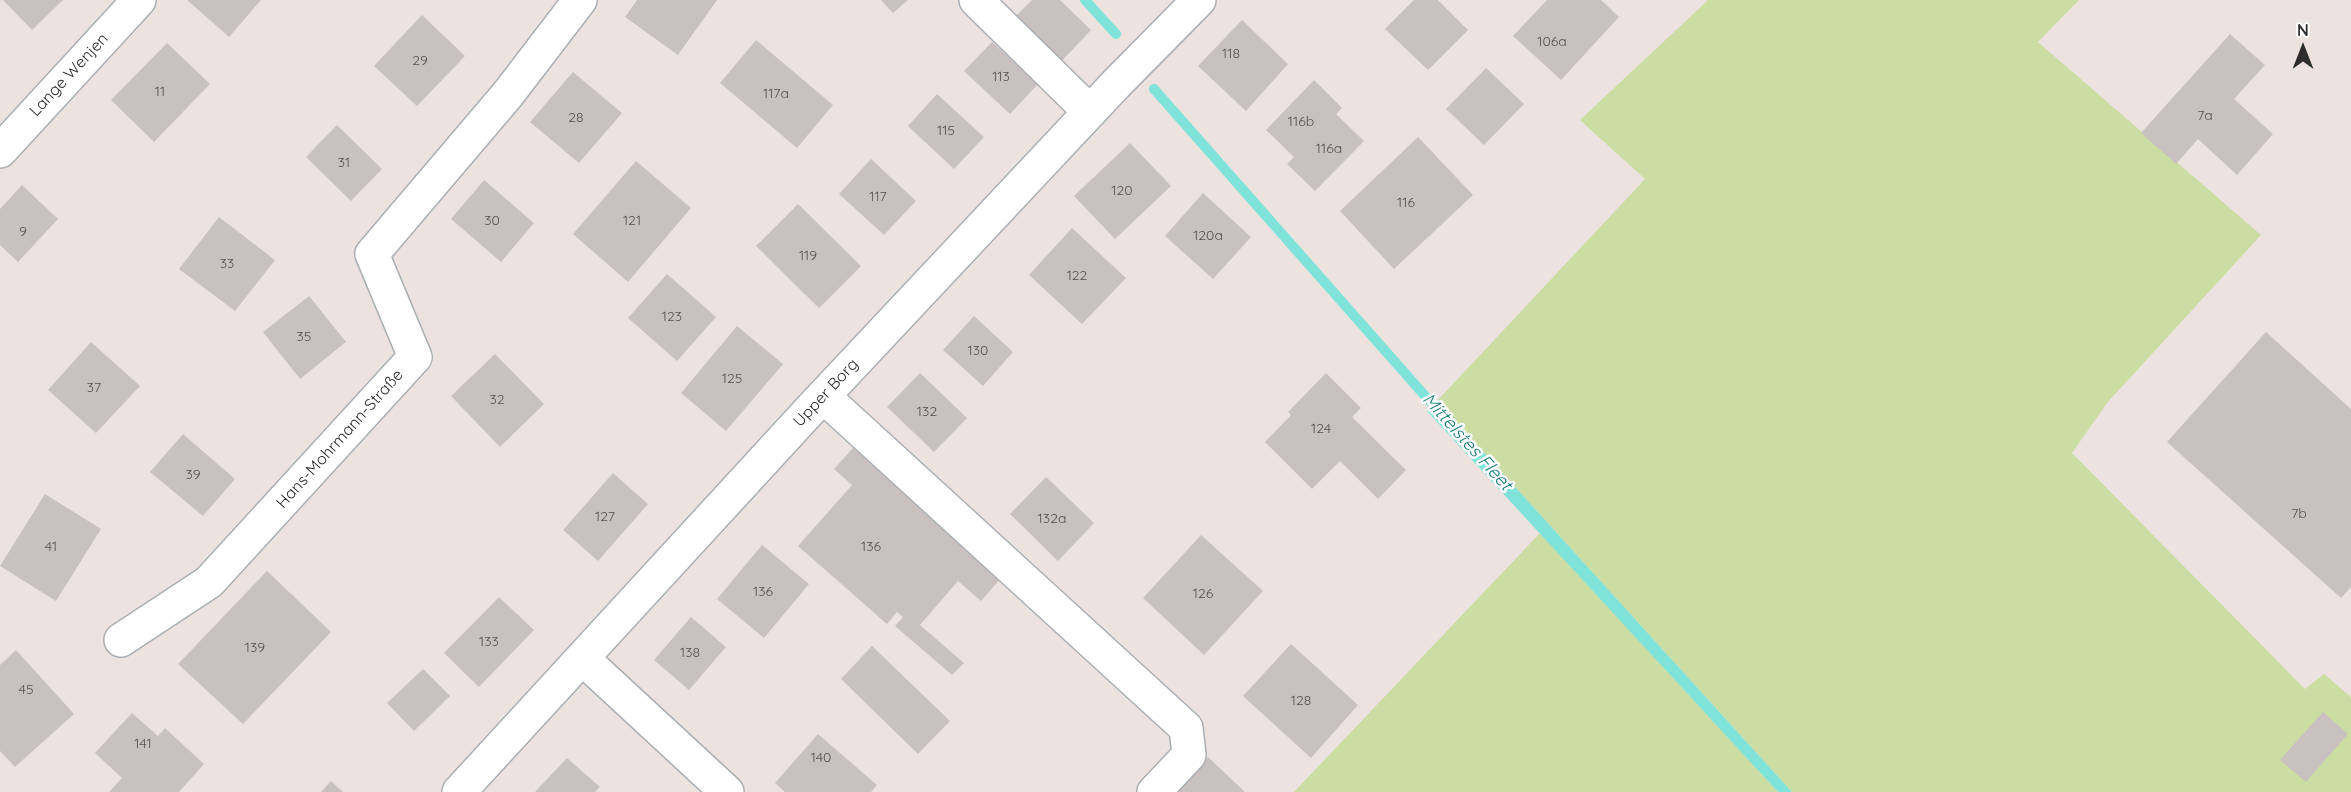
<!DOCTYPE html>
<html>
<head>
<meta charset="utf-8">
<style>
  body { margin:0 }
  #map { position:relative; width:2351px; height:792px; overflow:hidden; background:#ece3e1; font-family:Quicksand,sans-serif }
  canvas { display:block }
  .north { position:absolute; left:2273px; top:18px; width:60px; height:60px; -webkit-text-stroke:4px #fff; paint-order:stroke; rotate:0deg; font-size:16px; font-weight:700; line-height:24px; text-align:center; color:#2d2d2d }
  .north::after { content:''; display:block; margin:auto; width:21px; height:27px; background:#2d2d2d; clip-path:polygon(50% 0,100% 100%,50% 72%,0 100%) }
</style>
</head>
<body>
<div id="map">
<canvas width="2351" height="792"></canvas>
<div class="north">N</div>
</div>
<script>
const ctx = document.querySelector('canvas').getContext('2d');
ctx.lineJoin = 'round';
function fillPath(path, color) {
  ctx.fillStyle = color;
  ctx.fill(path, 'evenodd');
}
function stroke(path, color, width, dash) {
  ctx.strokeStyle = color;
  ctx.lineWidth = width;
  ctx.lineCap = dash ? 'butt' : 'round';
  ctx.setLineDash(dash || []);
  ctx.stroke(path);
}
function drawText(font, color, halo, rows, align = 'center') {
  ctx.font = font + ' Quicksand,sans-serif';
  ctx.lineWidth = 5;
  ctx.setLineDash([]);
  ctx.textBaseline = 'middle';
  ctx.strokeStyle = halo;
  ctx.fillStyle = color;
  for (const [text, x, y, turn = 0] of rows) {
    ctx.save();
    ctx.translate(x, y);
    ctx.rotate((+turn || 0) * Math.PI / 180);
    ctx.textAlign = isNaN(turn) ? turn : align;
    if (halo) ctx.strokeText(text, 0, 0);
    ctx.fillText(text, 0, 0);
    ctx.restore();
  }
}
fillPath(new Path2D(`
  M1708,0h371l-41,42 223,193 -154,168 -35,50 233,236 19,-15 27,23v95h-559l-355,-391 208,-222 -65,-59z
  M1540,533l238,259h-484z`), '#ccdda3');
fillPath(new Path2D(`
  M1437,401l355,391h-14l-351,-381z`), '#7fe3d9');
stroke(new Path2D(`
  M1085,0l31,34
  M1154,89l287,325`), '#7fe3d9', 10);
fillPath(new Path2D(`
  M3,0h60l-31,30z
  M187,0h74l-32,37z
  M637,0h80l-39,55 -53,-38z
  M881,0h27l-15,13z
  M1032,0h28l31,30 -35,37 -46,-45z
  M1414,0h24l30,30 -40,40 -43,-41z
  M1547,0h54l18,17 -58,63 -48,-44z
  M422,15l43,41 -48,50 -43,-40z
  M1242,20l46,44 -42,47 -48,-45z
  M2230,34l35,31 -31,34 39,35 -36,41 -39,-36 -22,25 -35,-31z
  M756,40l77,65 -36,43 -77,-65z
  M992,42l46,42 -28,30 -46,-43z
  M167,43l43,41 -56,58 -43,-42z
  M1486,68l38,36 -40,41 -38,-36z
  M573,72l49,41 -43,50 -49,-41z
  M1314,80l28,28 -6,6 28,27 -49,50 -28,-27 7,-7 -28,-27z
  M937,94l47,43 -30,32 -46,-43z
  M337,125l45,44 -31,32 -45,-44z
  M1418,137l55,58 -79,74 -54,-58z
  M1130,143l41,43 -56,53 -41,-43z
  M871,159l45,42 -32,34 -45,-41z
  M636,161l55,47 -63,74 -55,-48z
  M484,180l50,43 -33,39 -50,-43z
  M22,185l36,34 -40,43 -18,-17v-36z
  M1203,193l48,44 -38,42 -48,-43z
  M798,204l63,62 -42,42 -63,-62z
  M219,217l56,43 -40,51 -56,-42z
  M1072,228l54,50 -44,46 -53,-49z
  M667,274l49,43 -39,44 -49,-43z
  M309,296l37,46 -46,37 -37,-47z
  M974,316l39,36 -30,34 -40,-36z
  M737,326l46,38 -57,67 -45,-38z
  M2266,332l85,77v178l-10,11 -174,-156z
  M91,342l49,44 -44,47 -48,-43z
  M495,354l49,50 -44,43 -49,-51z
  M920,373l47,45 -33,34 -47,-45z
  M1326,373l35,35 -9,9 54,53 -28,29 -38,-38 -28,28 -47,-47 26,-27 -3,-3z
  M183,434l52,45 -32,37 -53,-44z
  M853,448l147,131 -19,22 -23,-20 -38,44 44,38 -12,12 -57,-49 8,-9 -6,-5 -10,12 -89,-78 54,-61 -18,-16z
  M613,473l35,31 -50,57 -35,-31z
  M1046,477l48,46 -36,38 -48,-47z
  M45,494l56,35 -45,72 -56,-35z
  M1201,535l62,56 -59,64 -61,-57z
  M762,545l47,39 -45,54 -47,-39z
  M267,571l64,61 -88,92 -65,-60z
  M499,597l35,33 -55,57 -35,-34z
  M691,617l35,30 -37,43 -35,-30z
  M1291,644l67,61 -47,53 -68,-62z
  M872,646l78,75 -32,33 -77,-75z
  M16,650l58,64 -59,53 -15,-16v-86z
  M423,669l27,27 -36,35 -27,-28z
  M2323,712l25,22 -42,48 -26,-22z
  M132,713l26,23 7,-8 39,36 -25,28h-70l13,-14 -27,-25z
  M818,734l59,51 -6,7h-86l-10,-9z
  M1208,757l37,35h-70z
  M567,758l33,29 -5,5h-60z
  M331,781l12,11h-22z`), '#c9c1bf');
const minor = new Path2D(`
  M976,0l114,112
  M0,151l139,-151
  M823,396l363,332 3,27 -35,37
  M121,640l88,-58 206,-225 -43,-103 136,-160 72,-94
  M582,658l145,134
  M459,792l351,-382 306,-326 83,-84`);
stroke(minor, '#aaafb4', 36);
stroke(minor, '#fff', 33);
drawText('14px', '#545252', null, [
  ["106a",1552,42],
  ["118",1231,54],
  ["29",420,61],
  ["113",1001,77],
  ["11",160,92],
  ["117a",776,94],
  ["7a",2205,116],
  ["28",576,118],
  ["116b",1301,122],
  ["115",946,131],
  ["116a",1329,149],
  ["31",344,163],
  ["120",1122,191],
  ["117",878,197],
  ["116",1406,203],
  ["30",492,221],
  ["121",632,221],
  ["9",23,232],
  ["120a",1208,236],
  ["119",808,256],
  ["33",227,264],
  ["122",1077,276],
  ["123",672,317],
  ["35",304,337],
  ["130",978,351],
  ["125",732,379],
  ["37",94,388],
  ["32",497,400],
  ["132",927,412],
  ["124",1321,429],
  ["39",193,475],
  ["7b",2299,514],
  ["127",605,517],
  ["132a",1052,519],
  ["41",51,547],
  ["136",871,547],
  ["136",763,592],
  ["126",1203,594],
  ["133",489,642],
  ["139",255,648],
  ["138",690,653],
  ["45",26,690],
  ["128",1301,701],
  ["141",143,744],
  ["140",821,758]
]);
drawText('16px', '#2d2d2d', '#fff', [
  ["Lange Wenjen",69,75,-47],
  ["Upper Borg",826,393,-47],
  ["Hans-Mohrmann-Straße",340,439,-48]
]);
drawText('italic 18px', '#1a7e7c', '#fff', [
  ["Mittelstes Fleet",1467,442,48]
]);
</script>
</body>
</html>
